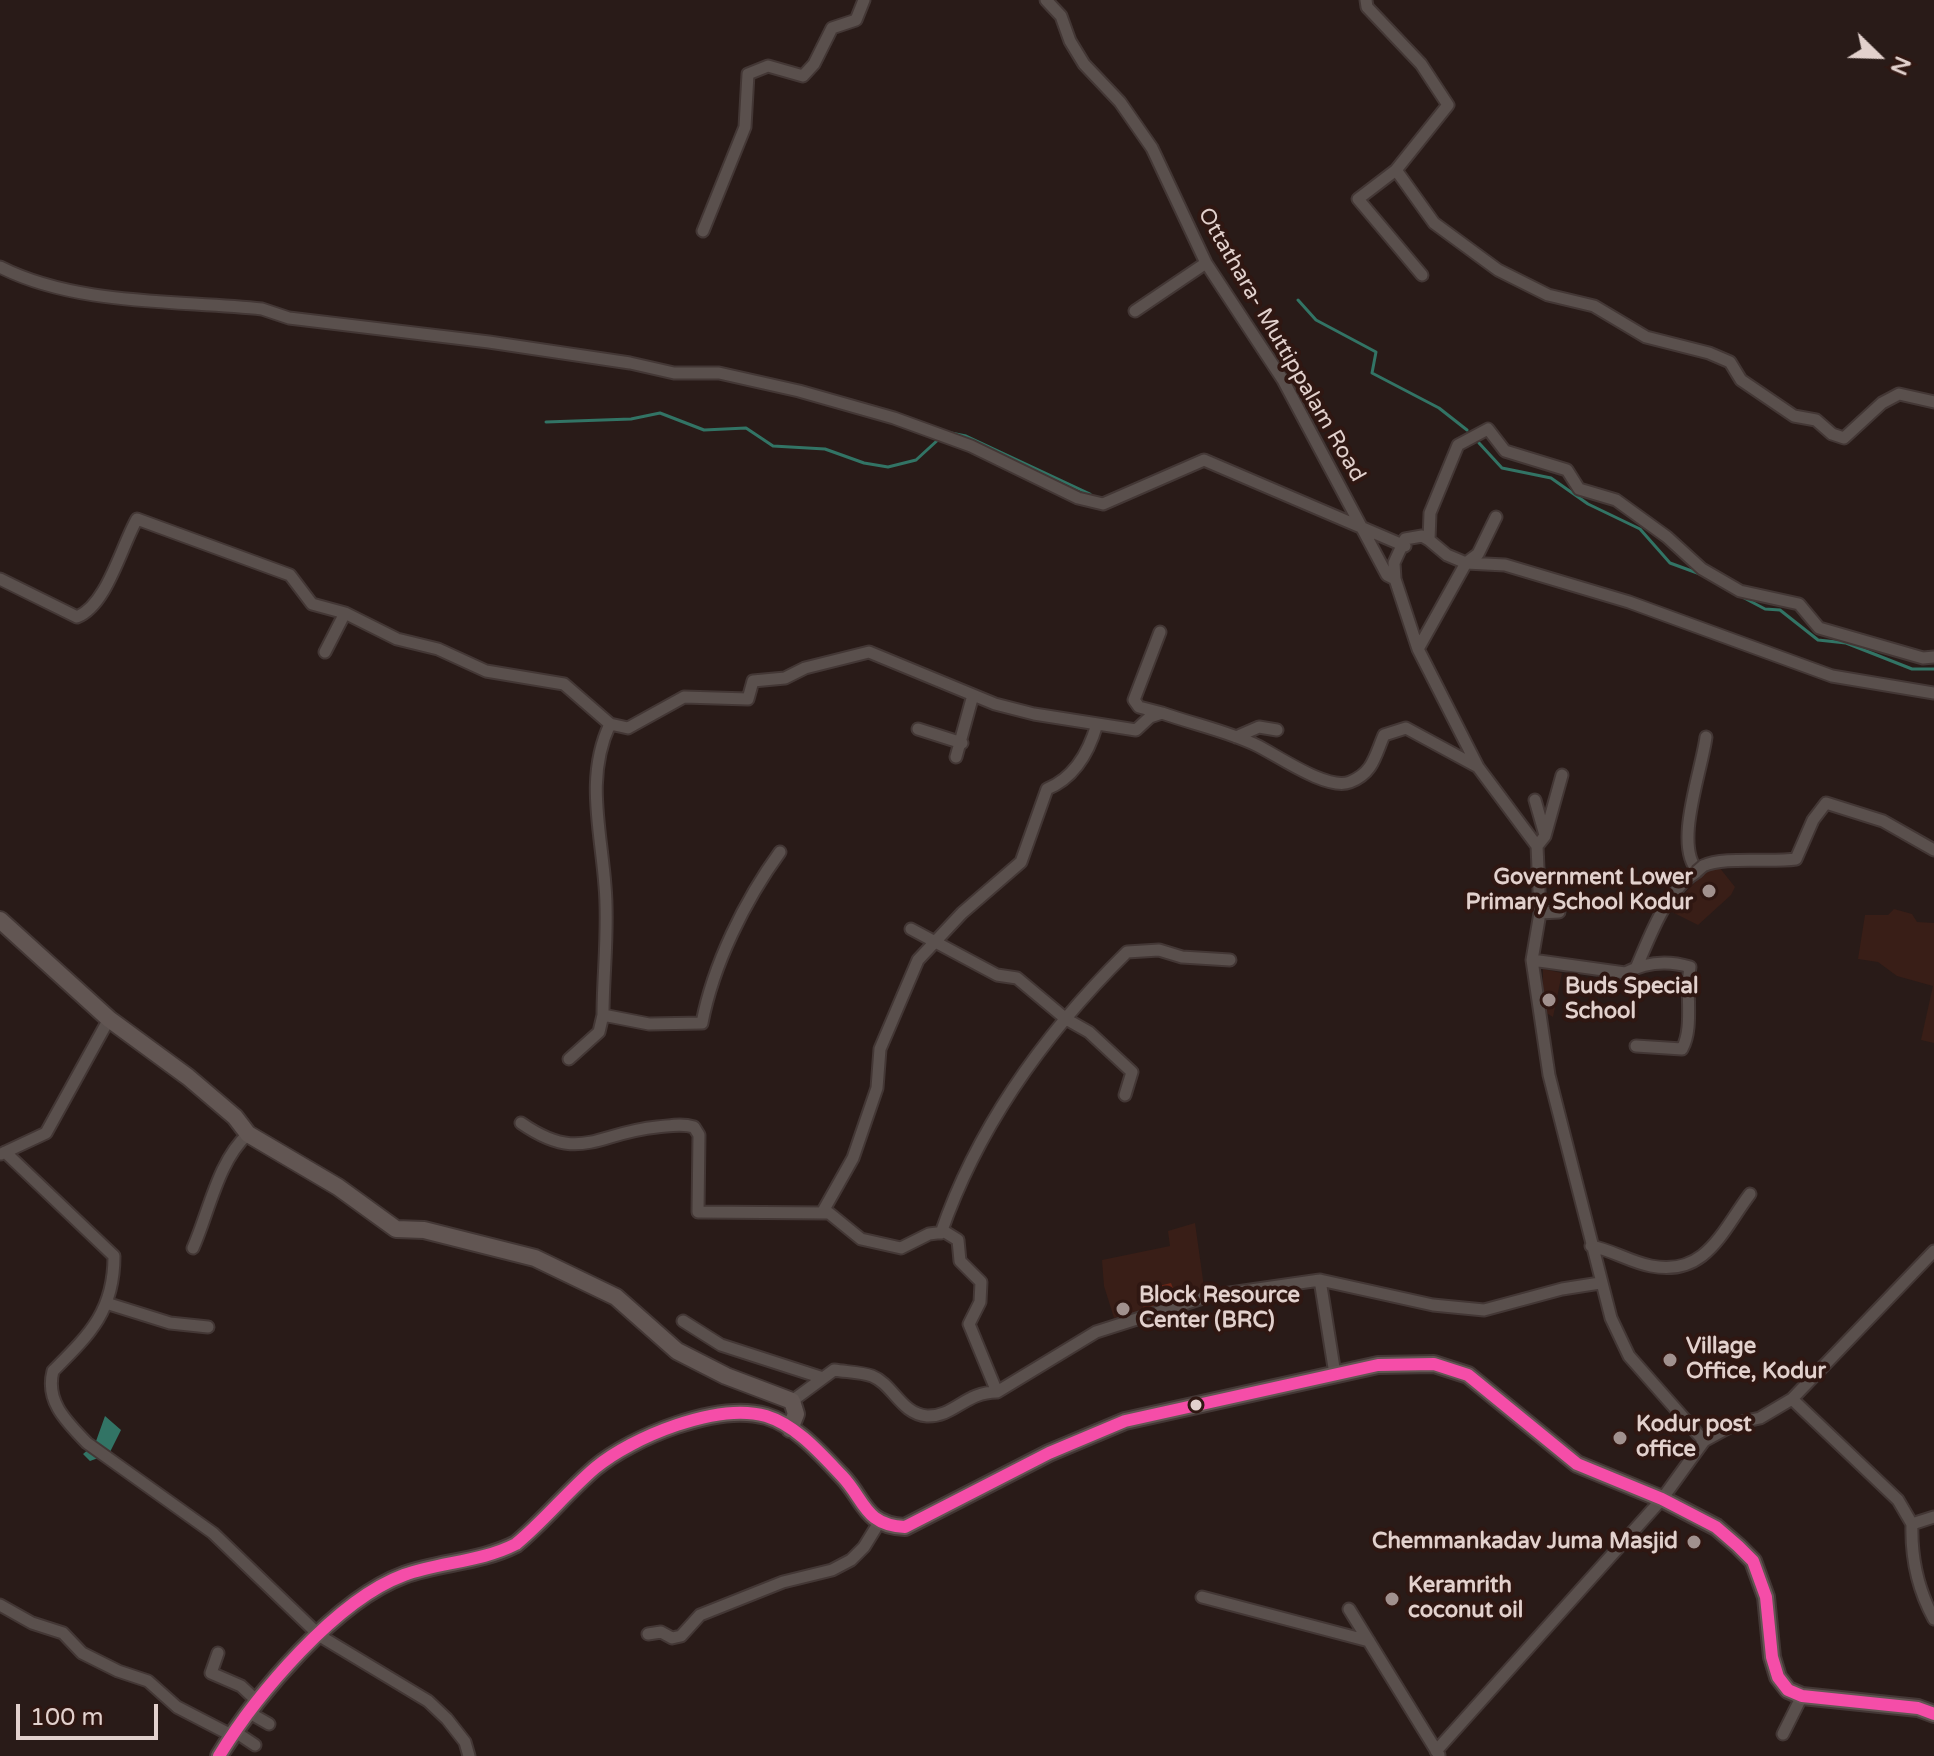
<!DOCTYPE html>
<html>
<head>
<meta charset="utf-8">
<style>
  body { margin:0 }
  #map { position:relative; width:1934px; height:1756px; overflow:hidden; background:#291b18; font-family:"Varela Round",sans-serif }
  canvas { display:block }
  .north { position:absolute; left:1838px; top:16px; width:80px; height:80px; -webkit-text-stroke:6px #2f1712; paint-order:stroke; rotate:113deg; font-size:22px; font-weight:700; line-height:32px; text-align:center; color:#e2d1cd }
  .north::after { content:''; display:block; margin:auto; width:28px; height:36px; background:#e2d1cd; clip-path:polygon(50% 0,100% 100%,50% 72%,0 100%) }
  .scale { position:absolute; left:16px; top:1704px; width:142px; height:36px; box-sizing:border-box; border:4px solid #e2d1cd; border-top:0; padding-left:10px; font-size:24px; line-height:28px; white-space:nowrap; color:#e2d1cd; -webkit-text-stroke:6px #2f1712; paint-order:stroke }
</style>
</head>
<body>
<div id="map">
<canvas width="1934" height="1756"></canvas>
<div class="north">N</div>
<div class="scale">100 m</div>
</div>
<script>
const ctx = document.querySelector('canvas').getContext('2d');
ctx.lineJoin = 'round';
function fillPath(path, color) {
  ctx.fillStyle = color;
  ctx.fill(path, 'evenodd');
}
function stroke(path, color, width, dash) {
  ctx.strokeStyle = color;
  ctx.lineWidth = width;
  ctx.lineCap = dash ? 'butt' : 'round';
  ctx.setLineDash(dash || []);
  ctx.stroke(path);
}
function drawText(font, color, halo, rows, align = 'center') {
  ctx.font = font + ' "Varela Round",sans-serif';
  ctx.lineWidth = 8;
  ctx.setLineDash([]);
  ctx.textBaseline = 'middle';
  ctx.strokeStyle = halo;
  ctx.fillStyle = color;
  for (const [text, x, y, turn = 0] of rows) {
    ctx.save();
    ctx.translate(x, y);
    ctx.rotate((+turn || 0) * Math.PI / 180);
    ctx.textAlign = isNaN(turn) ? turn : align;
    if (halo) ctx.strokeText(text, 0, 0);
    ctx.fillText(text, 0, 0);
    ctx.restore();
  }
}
fillPath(new Path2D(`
  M1715,862l20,25 -4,8 -33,30 -26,-13 7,-13z
  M1894,909l18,5 5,8 17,1v120l-13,-3 12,-54 -36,-10 -19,-14 -20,-3 7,-44h23z
  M1543,969l19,4 -9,44 -10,-6z
  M1195,1223l10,71 -91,24 -10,-32 -2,-26 68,-14 -2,-15z`), '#391e17');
fillPath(new Path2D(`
  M1171,1283l3,8 10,-1 1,4 -41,15 -6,-18z`), '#692618');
fillPath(new Path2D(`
  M105,1416l16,14 -12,24 -19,7 -7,-7 12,-10z`), '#327465');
stroke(new Path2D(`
  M1298,300l18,20 60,32 -4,21 67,35 28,22
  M546,422l85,-3 29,-6 44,17 42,-2 27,18 52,3 39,14 24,4 28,-7 24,-22
  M951,433l15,3 124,58
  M1479,443l23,25 49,10 37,26 52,25 30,34 30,11
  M1731,591l34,18 15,1 38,30 28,3 66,26h22`), '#327465', 3);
const street = new Path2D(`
  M1046,0l15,16 9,25 14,23 36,38 32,46 54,115 77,117 104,195 8,4 23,70 60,118 59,79 3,67 -8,47 17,115 62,243 18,38 75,85
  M1366,0l1,7 54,57 27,41 -52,65 38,53 64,47 50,25 46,11 52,31 63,16 21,9 11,18 53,36 22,4 16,14 12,4 38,-35 17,-9 35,8
  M1396,170l-38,29 64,76
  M703,231l42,-104 3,-53 20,-8 35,10 11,-12 18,-36 24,-8 8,-20
  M0,267c77,39 177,33 262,42l27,9 200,24 141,21 44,10h45l80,18 95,27 77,28 107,52 25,6 101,-44 201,86
  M1135,311l71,-48
  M1496,517l-18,37 -12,9 39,2 124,37 203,74 102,17
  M0,579l77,38c30,-12 44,-70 60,-98l153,56 22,29 33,9 52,26 41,10 48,22 78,13 46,40 18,4 56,-31 64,2 5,-18 32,-3 20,-10 64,-16 126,52 39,10 102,16 14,-13 12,-4c31,11 65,18 94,32 21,10 71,46 94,37 23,-9 25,-26 34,-47l22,-7 72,39
  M1395,579l-1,-16 11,-24 17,-3 7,4
  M1160,632l-26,68 5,7 23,6
  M1418,649l48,-86 -19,-8 -18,-15 1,-27 28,-68 30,-16 17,22 62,19 12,19 37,11 51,37 35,32 38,22 59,13 20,24 104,30 11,-1
  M325,652l20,-39
  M918,729l44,14
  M1236,737l23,-10 18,3
  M956,757l17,-62
  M1535,800l10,35
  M1537,846l8,-10 17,-61
  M1703,866c21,-10 66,-3 93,-7l17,-39 13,-17 57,18 51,29
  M1540,913l19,-1
  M911,929l86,46 20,3 49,41 23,13 43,40 -7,23
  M1532,960l93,13c21,-11 42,-13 65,-6 -5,27 4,60 -8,82l-46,-3
  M1637,966c14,-32 29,-76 61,-95 -25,-25 4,-101 8,-134
  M603,1015c0,-42 6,-86 2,-129 -4,-56 -20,-109 5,-162
  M569,1059l30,-27 4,-17 46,9 53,-1c11,-58 43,-123 78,-171
  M521,1123c59,41 75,10 136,4 13,-1 24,-4 37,0l5,8 -1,77 131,1 32,26 40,9 28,-14 16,-2 13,8 2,21 21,21 -1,20 -11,22 28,68
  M5,1152l109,104c0,55 -24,78 -61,115 -8,31 14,51 34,72l126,90 107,103 108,65 19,18 18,23 4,14
  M1,1154l45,-21 63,-114
  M822,1213l31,-55 24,-70 3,-39 38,-89 44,-47 59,-51 26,-73c27,-11 42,-37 50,-65
  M941,1233c37,-107 106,-202 186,-281l32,-2 23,7 48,3
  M1591,1246c21,4 39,16 60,20 55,11 71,-35 99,-72
  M193,1248c16,-36 25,-87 55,-114
  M1320,1280l15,94
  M106,1303l64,20 38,4
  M683,1321l38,24 102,33
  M997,1392l99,-60 113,-36 111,-16 113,25 51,5 78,-21 38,-6
  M1792,1399l106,101 14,24
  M792,1401l42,-31c12,2 27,2 38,6 21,8 29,38 55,40 27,1 38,-24 70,-24
  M1912,1524c-1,33 6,66 22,95
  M1912,1524l22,-7
  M1202,1597l167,44
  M0,1605l32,18 31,10 19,20 36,18 30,10 29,26 54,28
  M1349,1609l90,146
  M648,1634l13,-2 11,6 9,-2 19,-21 83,-33 49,-12 19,-10 13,-13 16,-26
  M218,1653l-7,20 30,13 16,15
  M248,1712l21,12
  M234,1731l21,14
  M1783,1734l19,-38
  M1436,1751l226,-252 42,-58 33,-18 23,-5 32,-19 142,-148`);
const secondary = new Path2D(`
  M0,920l109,99 79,58 47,40 13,17 90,53 58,42 28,1 111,28 81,39 61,54 49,25 66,25 4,13 -6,15
  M219,1756c37,-61 117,-156 185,-181 36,-13 77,-13 112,-31 28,-23 51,-52 79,-76 37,-31 123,-66 171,-52 30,9 55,38 76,60 23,24 22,49 63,51l144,-74 76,-32 253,-56 56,-1 34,11 109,89 85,35 54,28 22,19 15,15 13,36 6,60 6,20 10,13 14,6 116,12 16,6`);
stroke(street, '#433735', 15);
stroke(secondary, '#433735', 20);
stroke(street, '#5a504d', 11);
stroke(secondary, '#625653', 16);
const streetBridge = new Path2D(`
  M1696,872l7,-6`);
stroke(streetBridge, '#433735', 15, []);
stroke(streetBridge, '#5a504d', 11);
stroke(new Path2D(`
  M219,1756c37,-61 117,-156 185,-181 36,-13 77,-13 112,-31 28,-23 51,-52 79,-76 37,-31 123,-66 171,-52 30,9 55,38 76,60 23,24 22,49 63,51l144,-74 76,-32 253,-56 56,-1 34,11 109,89 85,35 54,28 22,19 15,15 13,36 6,60 6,20 10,13 14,6 116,12 16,6`), '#f54da8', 12);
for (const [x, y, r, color] of [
  [1709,891,8,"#a1918e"],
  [1549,1000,8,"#a1918e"],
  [1123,1309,8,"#a1918e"],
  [1670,1360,8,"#a1918e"],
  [1196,1405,7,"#e2d1cd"],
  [1620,1438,8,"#a1918e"],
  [1694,1542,8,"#a1918e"],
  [1392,1599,8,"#a1918e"]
]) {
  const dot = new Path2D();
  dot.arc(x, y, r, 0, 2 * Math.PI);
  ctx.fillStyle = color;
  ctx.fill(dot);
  stroke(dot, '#2f1712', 3);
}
drawText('22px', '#e2d1cd', '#2f1712', [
  ["Ottathara- Muttippalam Road",1281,345,60]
]);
drawText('bold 22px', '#e2d1cd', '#2f1712', [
  ["Government Lower",1693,878,"right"],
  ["Primary School Kodur",1693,903,"right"],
  ["Buds Special",1565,987],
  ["School",1565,1012],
  ["Block Resource",1139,1296],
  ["Center (BRC)",1139,1321],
  ["Village",1686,1347],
  ["Office, Kodur",1686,1372],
  ["Kodur post",1636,1425],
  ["office",1636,1450],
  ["Chemmankadav Juma Masjid",1678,1542,"right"],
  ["Keramrith",1408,1586],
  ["coconut oil",1408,1611]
], 'left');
</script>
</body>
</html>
